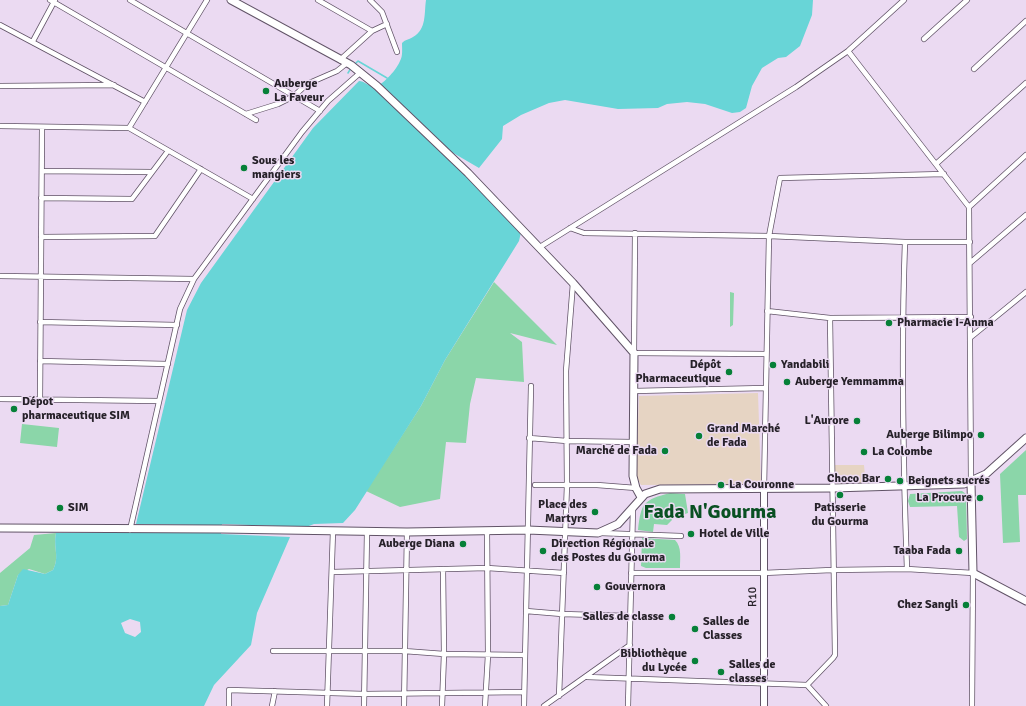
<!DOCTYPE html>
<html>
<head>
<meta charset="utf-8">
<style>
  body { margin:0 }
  canvas { display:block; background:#ebdaf2 }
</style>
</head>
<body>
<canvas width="1026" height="706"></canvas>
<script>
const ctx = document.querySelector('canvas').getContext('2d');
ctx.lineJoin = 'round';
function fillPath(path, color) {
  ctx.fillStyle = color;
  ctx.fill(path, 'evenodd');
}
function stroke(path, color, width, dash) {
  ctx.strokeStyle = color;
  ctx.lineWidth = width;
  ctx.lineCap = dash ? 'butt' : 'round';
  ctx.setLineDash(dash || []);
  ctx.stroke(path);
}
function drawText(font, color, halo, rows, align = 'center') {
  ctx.font = font + ' Signika,sans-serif';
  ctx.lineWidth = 3;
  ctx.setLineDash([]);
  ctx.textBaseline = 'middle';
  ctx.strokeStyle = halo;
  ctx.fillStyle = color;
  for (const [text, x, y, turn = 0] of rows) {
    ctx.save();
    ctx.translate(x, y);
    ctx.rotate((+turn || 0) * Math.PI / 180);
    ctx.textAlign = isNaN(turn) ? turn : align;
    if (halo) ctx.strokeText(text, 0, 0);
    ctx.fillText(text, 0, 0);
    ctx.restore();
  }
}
fillPath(new Path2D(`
  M758,393l3,91 -120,1 -5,-9 3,-80z
  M833,465h31l2,22 -33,1z`), '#e6d4c3');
fillPath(new Path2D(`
  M494,282l63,63 -47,-12 12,9 2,40 -48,-4 -6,26 -4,39 -20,-1 -6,57 -40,8 -34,-16 55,-85 24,-46z
  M730,292l4,1 -1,32 -3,2z
  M22,424l37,4 -2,19 -37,-4z
  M1026,450v45h-8l2,47 -17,1 -3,-69z
  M962,491l4,3 1,45 -3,2 -5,-4 -2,-31 -47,1 -2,-6 2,-7z
  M670,493l15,1 3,19 -9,3 -9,-3 2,7 -5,5 -13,-1 -1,8 -15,-2c3,-28 6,-30 32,-37z
  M56,533c-3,14 4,24 -3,37l-8,4 -16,-5 -11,6 -10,30 -8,1v-33l30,-25 4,-13z
  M642,538l33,2c7,7 5,18 5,28h-34l-5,-2z`), '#8bd6a9');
fillPath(new Path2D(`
  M426,0h387l-1,15 -12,31 -14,11 -8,1 -16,10 -10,18 -6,22 -6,4 -8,1 -27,-9 -18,-2 -20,2 -9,4 -40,1 -53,-9 -16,3 -28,12 -18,11 -1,13 -23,29 -36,-21 79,81 -3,13 -74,119 -24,46 -66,104 -12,13 -29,1 -8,3 -84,-3 -1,10 69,3 -33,76 -6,32 -37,40 -10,21h-204v-100l8,-1 10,-30 5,-6 22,5 8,-4c7,-13 0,-23 3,-37h143l1,-8 -64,-1 51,-214 14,-27 112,-155 46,-47c6,0 11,7 17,5 8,-2 21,-17 24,-25 3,-5 2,-12 2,-18 4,-4 6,-3 11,-6 14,-8 11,-24 13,-37zM130,619l10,3 1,10 -6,5 -10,-4 -4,-10z`), '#68d5d7');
stroke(new Path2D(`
  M355,64l3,-3 29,17
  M348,73l3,-5`), '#68d5d7', 1.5);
const minor = new Path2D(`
  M50,0l206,120
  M130,0l190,111
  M318,0l54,31
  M370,0l12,12 15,40
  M0,25l145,77
  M924,39l43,-39
  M33,41l22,-41
  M848,51l121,156 2,274
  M340,60l32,-29 15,-7
  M974,69l52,-48
  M0,86l114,-1
  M246,114l32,-10 16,-8 13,-12 30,-13 10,-8
  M0,126l129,2 124,71
  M129,128l78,-128
  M936,164l90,-81
  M42,171l110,1
  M41,198l91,1 36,-48
  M969,207l57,-52
  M570,228l14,5 185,3 136,6h65
  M635,233l-1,120 132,1
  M41,237l114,-1 46,-67
  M905,242c-4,109 -2,218 2,327
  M540,247l256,-160 52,-36 56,-51
  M970,263l56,-48
  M0,276l194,3
  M767,311l63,7 141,-1
  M40,322l137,3
  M971,337l55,-45
  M40,361l128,3
  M634,391l131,-3
  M0,399l159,2
  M40,400l2,-273
  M529,438l38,3 66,1
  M535,485h62l39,3
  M764,488l5,-252 11,-58 164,-4
  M130,530l50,-221 14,-30 108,-147 26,-31 33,-29
  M600,533l81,3
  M332,572l155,-4 77,5
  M631,573h132l69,-3 75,-1 66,4 -1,133
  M526,611l36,3 67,2
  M273,651h131l40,3 81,1
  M587,677l220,8 19,21
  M807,685l26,-27 2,-3 -5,-337
  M559,696l8,-211 -1,-114 7,-88
  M229,706v-16l136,4 159,-2
  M272,706l3,-15
  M327,706l6,-175
  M364,706l3,-174
  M404,706l3,-174
  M442,706l2,-52 -1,-85
  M485,706l3,-51 -1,-124
  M524,706l7,-320
  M544,706l86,-61
  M628,706l5,-198`);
const secondary = new Path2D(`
  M764,488v218`);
const primary = new Path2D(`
  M231,0l120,65 26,21 91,87 105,110 61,70 -1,123 3,12 5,9`);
const trunk = new Path2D(`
  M971,482l2,91 53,28
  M0,528l222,1 185,3 121,-2 70,3 20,-9 27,-30 15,-5 173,-1 131,-4 22,-10 40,-36`);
stroke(minor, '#615367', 6);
stroke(secondary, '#615367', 8);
stroke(primary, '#615367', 9);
stroke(trunk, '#615367', 9);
stroke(minor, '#fff', 4.5);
stroke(secondary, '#fff', 6);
stroke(primary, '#fff', 7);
stroke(trunk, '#fff', 7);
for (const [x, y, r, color] of [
  [266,91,4,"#068038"],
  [244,168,4,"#068038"],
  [889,323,4,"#068038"],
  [773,365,4,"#068038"],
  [729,372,4,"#068038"],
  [787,382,4,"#068038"],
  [14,409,4,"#068038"],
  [857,421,4,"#068038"],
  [981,435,4,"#068038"],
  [699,436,4,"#068038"],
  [665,451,4,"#068038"],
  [864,452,4,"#068038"],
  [888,479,4,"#068038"],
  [900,481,4,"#068038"],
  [721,485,4,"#068038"],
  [840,495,4,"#068038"],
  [980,498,4,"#068038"],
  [60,508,4,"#068038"],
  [595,512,4,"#068038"],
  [691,534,4,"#068038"],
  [463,544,4,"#068038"],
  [543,551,4,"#068038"],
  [959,551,4,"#068038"],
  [597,587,4,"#068038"],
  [966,605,4,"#068038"],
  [672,617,4,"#068038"],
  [695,629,4,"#068038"],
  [695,661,4,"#068038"],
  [721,672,4,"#068038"]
]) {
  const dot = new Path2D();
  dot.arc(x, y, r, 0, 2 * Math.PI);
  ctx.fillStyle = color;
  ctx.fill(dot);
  stroke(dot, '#ebdaf2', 1.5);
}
drawText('bold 12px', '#262129', '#ebdaf2', [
  ["Auberge",274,84],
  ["La Faveur",274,98],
  ["Sous les",252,161],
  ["mangiers",252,175],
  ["Pharmacie I-Anma",897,323],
  ["Dépôt",721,365,"right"],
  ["Pharmaceutique",721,379,"right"],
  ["Yandabili",781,365],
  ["Auberge Yemmamma",795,382],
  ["Dépot",22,402],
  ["pharmaceutique SIM",22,416],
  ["L'Aurore",849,421,"right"],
  ["Grand Marché",707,429],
  ["de Fada",707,443],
  ["Auberge Bilimpo",973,435,"right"],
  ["Marché de Fada",657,451,"right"],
  ["La Colombe",872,452],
  ["Choco Bar",880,479,"right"],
  ["Beignets sucrés",908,481],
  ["La Couronne",729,485],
  ["La Procure",972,498,"right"],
  ["Place des",587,505,"right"],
  ["Martyrs",587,519,"right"],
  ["SIM",68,508],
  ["Patisserie",840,508,"center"],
  ["du Gourma",840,522,"center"],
  ["Hotel de Ville",699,534],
  ["Auberge Diana",455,544,"right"],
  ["Direction Régionale",551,544],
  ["des Postes du Gourma",551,558],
  ["Taaba Fada",951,551,"right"],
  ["Gouvernora",605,587],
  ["Chez Sangli",958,605,"right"],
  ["Salles de classe",664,617,"right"],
  ["Salles de",703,622],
  ["Classes",703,636],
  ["Bibliothèque",687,654,"right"],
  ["du Lycée",687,668,"right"],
  ["Salles de",729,665],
  ["classes",729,679]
], 'left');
drawText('12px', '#262129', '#ebdaf2', [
  ["R10",753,597,-91]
]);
drawText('bold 20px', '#095022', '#ebdaf2', [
  ["Fada N'Gourma",710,513]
]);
</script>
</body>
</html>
